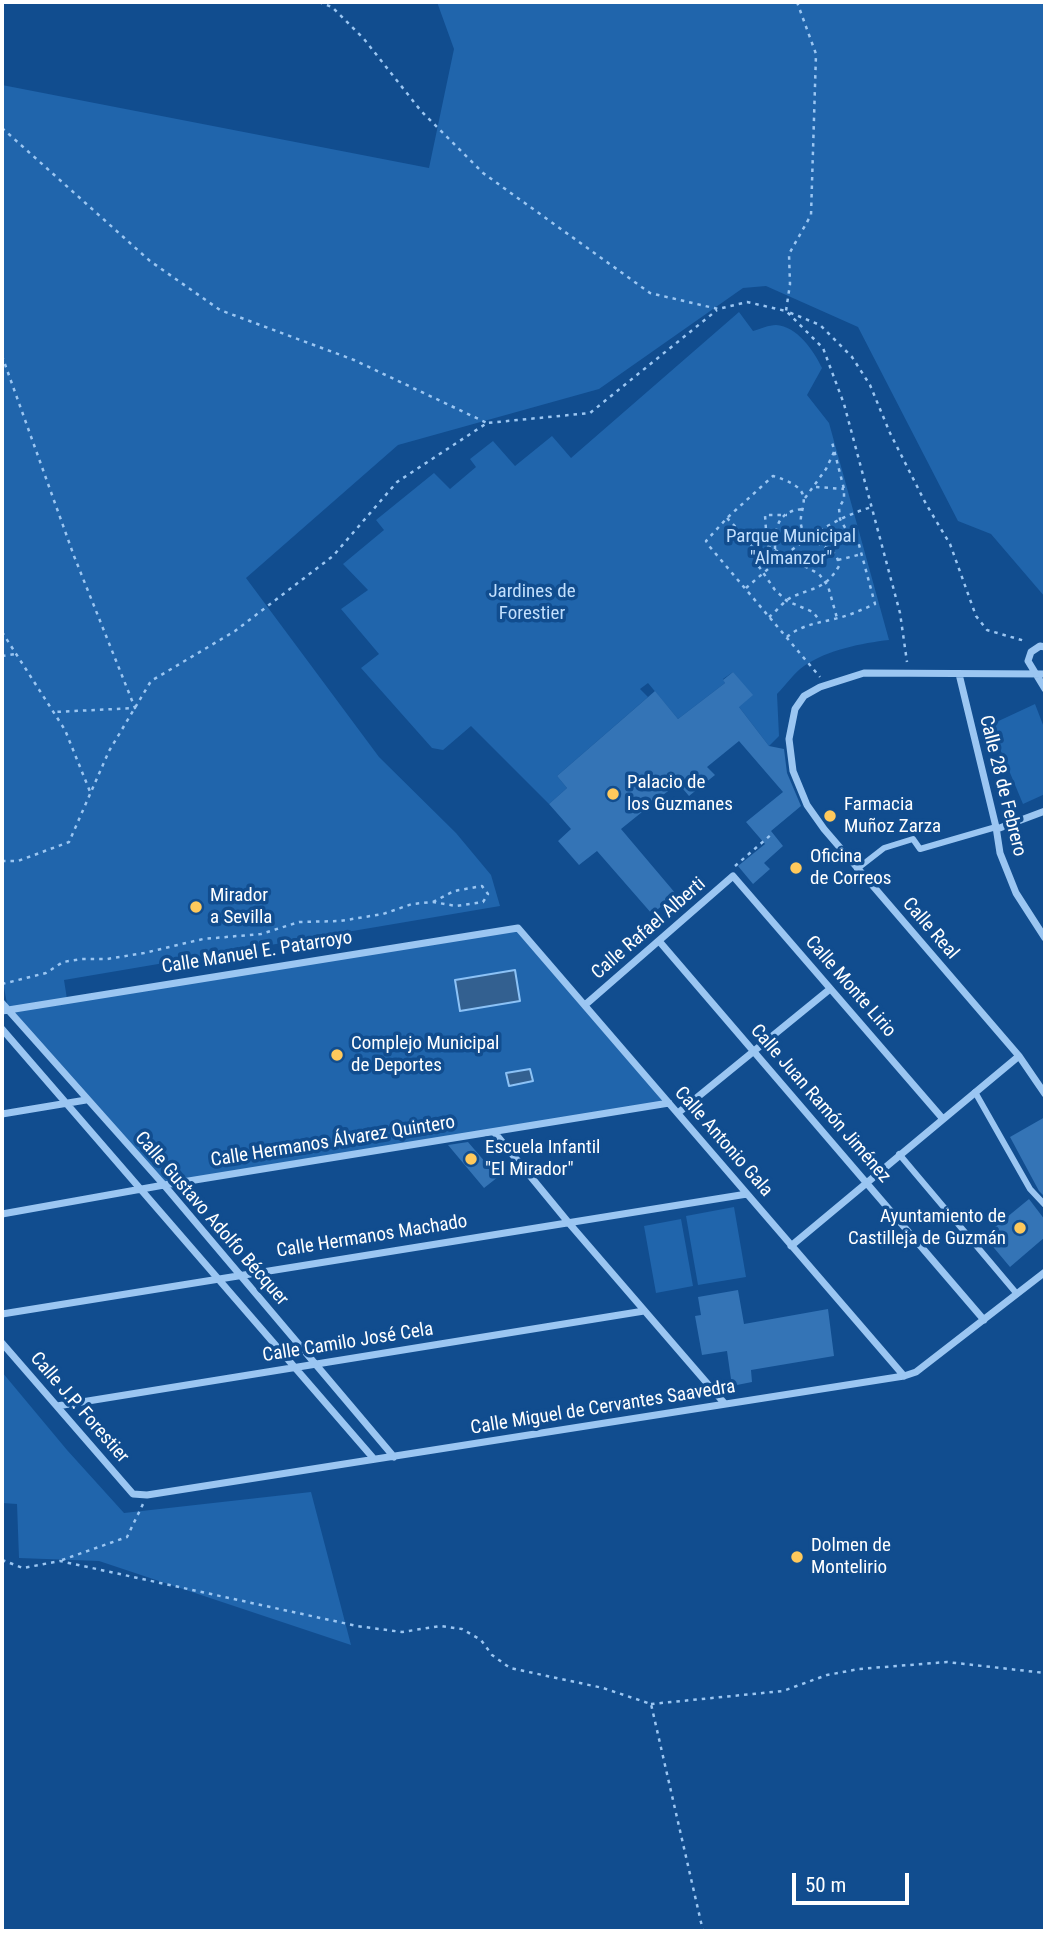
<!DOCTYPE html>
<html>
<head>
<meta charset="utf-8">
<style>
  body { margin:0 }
  #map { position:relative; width:1047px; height:1933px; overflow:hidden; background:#114d8f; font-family:"Roboto Condensed",sans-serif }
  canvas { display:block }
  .frame { position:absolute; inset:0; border:4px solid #fff; pointer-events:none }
  .scale { position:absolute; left:792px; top:1873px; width:117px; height:32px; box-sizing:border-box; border:4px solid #fff; border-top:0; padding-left:9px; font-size:21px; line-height:24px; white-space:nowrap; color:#fff; -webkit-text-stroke:5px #114d8f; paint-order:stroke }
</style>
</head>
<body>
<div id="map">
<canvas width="1047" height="1933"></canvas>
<div class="frame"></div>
<div class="scale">50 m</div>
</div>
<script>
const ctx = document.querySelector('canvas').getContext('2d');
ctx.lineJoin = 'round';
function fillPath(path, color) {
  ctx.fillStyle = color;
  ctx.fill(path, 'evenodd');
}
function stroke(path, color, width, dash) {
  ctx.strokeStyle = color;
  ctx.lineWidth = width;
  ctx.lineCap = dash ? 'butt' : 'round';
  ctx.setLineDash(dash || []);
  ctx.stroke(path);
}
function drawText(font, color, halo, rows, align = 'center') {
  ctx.font = font + ' "Roboto Condensed",sans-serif';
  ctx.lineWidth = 7;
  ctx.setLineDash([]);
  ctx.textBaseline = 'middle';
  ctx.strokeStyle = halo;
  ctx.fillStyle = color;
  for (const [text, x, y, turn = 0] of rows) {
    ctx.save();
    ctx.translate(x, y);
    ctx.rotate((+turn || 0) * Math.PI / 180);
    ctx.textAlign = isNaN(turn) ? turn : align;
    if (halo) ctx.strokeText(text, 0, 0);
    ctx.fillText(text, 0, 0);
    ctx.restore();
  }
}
fillPath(new Path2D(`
  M437,2h608v595l-54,-63 -33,-13 -100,-194 -92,-41 -23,2 -144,101 -201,56 -152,133 133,179 77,76 35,42 9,31 -436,74 3,19 451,-71 151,175 -505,82 -156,-176 -6,-32v-892l427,83 25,-119z
  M739,312l14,19c7,-2 16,-6 23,-6 21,1 38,26 46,43l-15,27 22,28 60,217c-27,3 -62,10 -85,26 -10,7 -18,19 -27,28l2,42 -10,10 -30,-39 -6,-35 -10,7 2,4 -47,36 -30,-36 -8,6 8,8 -91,79 10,12 -18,16 -78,-78 -28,24 -11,-2 -71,-80 18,-14 -38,-45 27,-19 -25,-26 41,-34 -8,-10 58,-47 16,16 26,-22 -6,-8 23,-18 22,25 37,-30 19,22z
  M1035,704l10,26v64l-22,10 -33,-79z
  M734,1207l12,70 -48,8 -12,-69z
  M681,1219l12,67 -37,7 -12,-67z
  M2,1372l65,78 57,63 187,-21 40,153 -252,-84 -80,-3 -2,-54 -15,-1z`), '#2065ac');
const water = new Path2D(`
  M515,970l5,31 -60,10 -5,-31z
  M530,1069l3,12 -24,5 -3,-13z`);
fillPath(water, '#336090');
stroke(water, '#8cc2f6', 2);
fillPath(new Path2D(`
  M733,672l20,23 -14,12 30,39 15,3 3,24 14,33 -30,25 12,15 -19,17 6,6 -17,15 -15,-18 27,-22 -19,-22 37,-30 -44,-51 -32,26 8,8 -26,21 -11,-13 -57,46 55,65 -24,20 -55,-63 -18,14 -21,-24 13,-12 -22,-25 18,-16 -10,-12 98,-85 23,28 47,-36 -2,-3z
  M1045,1117v80l-6,-6 -29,-54z
  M468,1142l30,35 -14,11 -36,-43z
  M1029,1199l16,21v17l-35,30 -26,-31z
  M738,1290l6,34 84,-15 6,47 -83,14 1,12 -20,4 -5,-35 -25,4 -7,-39 6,-1 -3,-18z`), '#3474b6');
stroke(new Path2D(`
  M319,2l13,5 32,32 57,72 62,62 167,120 68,16 29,-7 39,9 37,37 21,56 56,209 7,49
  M797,2l19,52 -5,161 -22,39 1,30 -4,27 34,14 32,32 18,28 20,48 36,71 24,40 26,72 11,14 38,11
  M2,128l148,133 70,49 134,50 133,63
  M2,356l72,200 61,152 -81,4
  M816,487l28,2
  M805,498l21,-29 8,-17
  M727,518l24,25 4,18 20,29 12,11 26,11 7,9
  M751,543h11l57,31 9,12 9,32
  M767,545l-2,-30h22
  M775,549c0,-21 2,-38 28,-40
  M838,560l24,-6
  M746,588c38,-33 77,-67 126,-81
  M769,617c8,-6 16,-18 25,-21 22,-9 32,-8 45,-30 -2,-21 -21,-19 -30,-28 -26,-23 23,-45 -36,-62l-46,42 -21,23 4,6 110,130
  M2,632l63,98 26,64
  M787,637c15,-13 33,-14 51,-19 13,-3 25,-9 37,-14l-17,-63 -10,-8 -8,-14 -1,-11 5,-9v-10l-12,-47
  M2,656l14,-2
  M2,861h16l51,-19 40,-91 42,-70 84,-50 98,-75 64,-74 90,-59 103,-10 127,-103
  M735,866l38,-33
  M2,984l44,-11 17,-11 19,-3h25l37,-6 59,-14 58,-5 38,-12 41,-1 43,-7 29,-10 21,-2 23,4 27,-4 5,-8 -6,-8 -28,5 -21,11
  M2,1560l21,8 37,-7 297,65 45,6 38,-6 22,3 19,11 11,15 18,13 93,20 48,16 52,227
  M62,1560l65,-23 16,-33
  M651,1704l132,-13 44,-16 32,-6 88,-7 98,11`), '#9bc6f2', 2.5, [3.5, 5]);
stroke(new Path2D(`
  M857,869l27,-21 29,-9 7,10 76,-22
  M975,1092l55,97 15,16
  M899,1154l118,140`), '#9bc6f2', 6);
stroke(new Path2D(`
  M1045,647l-5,-1 -9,6 -3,9 17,28
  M959,674l37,153 4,26 16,40 29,45
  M1045,674l-181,-1 -44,14 -16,9 -9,13 -6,30 4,32 14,34 17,24 195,227 26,38
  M997,829l48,-18
  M659,941l325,379
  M2,1003l162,182 230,272
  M585,1005l148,-129 210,243
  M2,1011l516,-83 386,448
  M2,1029l372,430
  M678,1113l152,-124
  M2,1114l84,-14
  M494,1132l74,90 157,182
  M2,1214l162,-29 505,-82
  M791,1246l228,-190
  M2,1314l745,-120
  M2,1343l131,151 14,1 757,-119 12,-4 129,-100
  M57,1406l587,-95`), '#9bc6f2', 7);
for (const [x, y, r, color] of [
  [613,794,7,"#ffc95c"],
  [830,816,7,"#ffc95c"],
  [796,868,7,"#ffc95c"],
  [196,907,7,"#ffc95c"],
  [337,1055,7,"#ffc95c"],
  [471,1159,7,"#ffc95c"],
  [1020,1228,7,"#ffc95c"],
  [797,1557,7,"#ffc95c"]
]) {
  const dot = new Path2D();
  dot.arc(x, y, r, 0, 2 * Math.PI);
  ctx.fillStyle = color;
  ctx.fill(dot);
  stroke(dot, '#114d8f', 2.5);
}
drawText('19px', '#c2dffd', '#114d8f', [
  ["Parque Municipal",791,537],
  ["\"Almanzor\"",791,559],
  ["Jardines de",532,592],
  ["Forestier",532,614]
]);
drawText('19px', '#fff', '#114d8f', [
  ["Palacio de",627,783],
  ["los Guzmanes",627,805],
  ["Farmacia",844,805],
  ["Muñoz Zarza",844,827],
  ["Oficina",810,857],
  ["de Correos",810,879],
  ["Mirador",210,896],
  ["a Sevilla",210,918],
  ["Complejo Municipal",351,1044],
  ["de Deportes",351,1066],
  ["Escuela Infantil",485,1148],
  ["\"El Mirador\"",485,1170],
  ["Ayuntamiento de",1006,1217,"right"],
  ["Castilleja de Guzmán",1006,1239,"right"],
  ["Dolmen de",811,1546],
  ["Montelirio",811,1568]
], 'left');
drawText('19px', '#fff', '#114d8f', [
  ["Calle 28 de Febrero",1002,786,76],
  ["Calle Rafael Alberti",649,929,-41],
  ["Calle Real",930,929,49],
  ["Calle Manuel E. Patarroyo",257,953,-9],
  ["Calle Monte Lirio",850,987,49],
  ["Calle Juan Ramón Jiménez",820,1104,49],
  ["Calle Hermanos Álvarez Quintero",333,1142,-9],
  ["Calle Antonio Gala",723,1142,49],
  ["Calle Gustavo Adolfo Bécquer",211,1219,49],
  ["Calle Hermanos Machado",372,1237,-9],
  ["Calle Camilo José Cela",348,1343,-9],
  ["Calle J.P. Forestier",79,1408,49],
  ["Calle Miguel de Cervantes Saavedra",603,1408,-9]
]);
</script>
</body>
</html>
